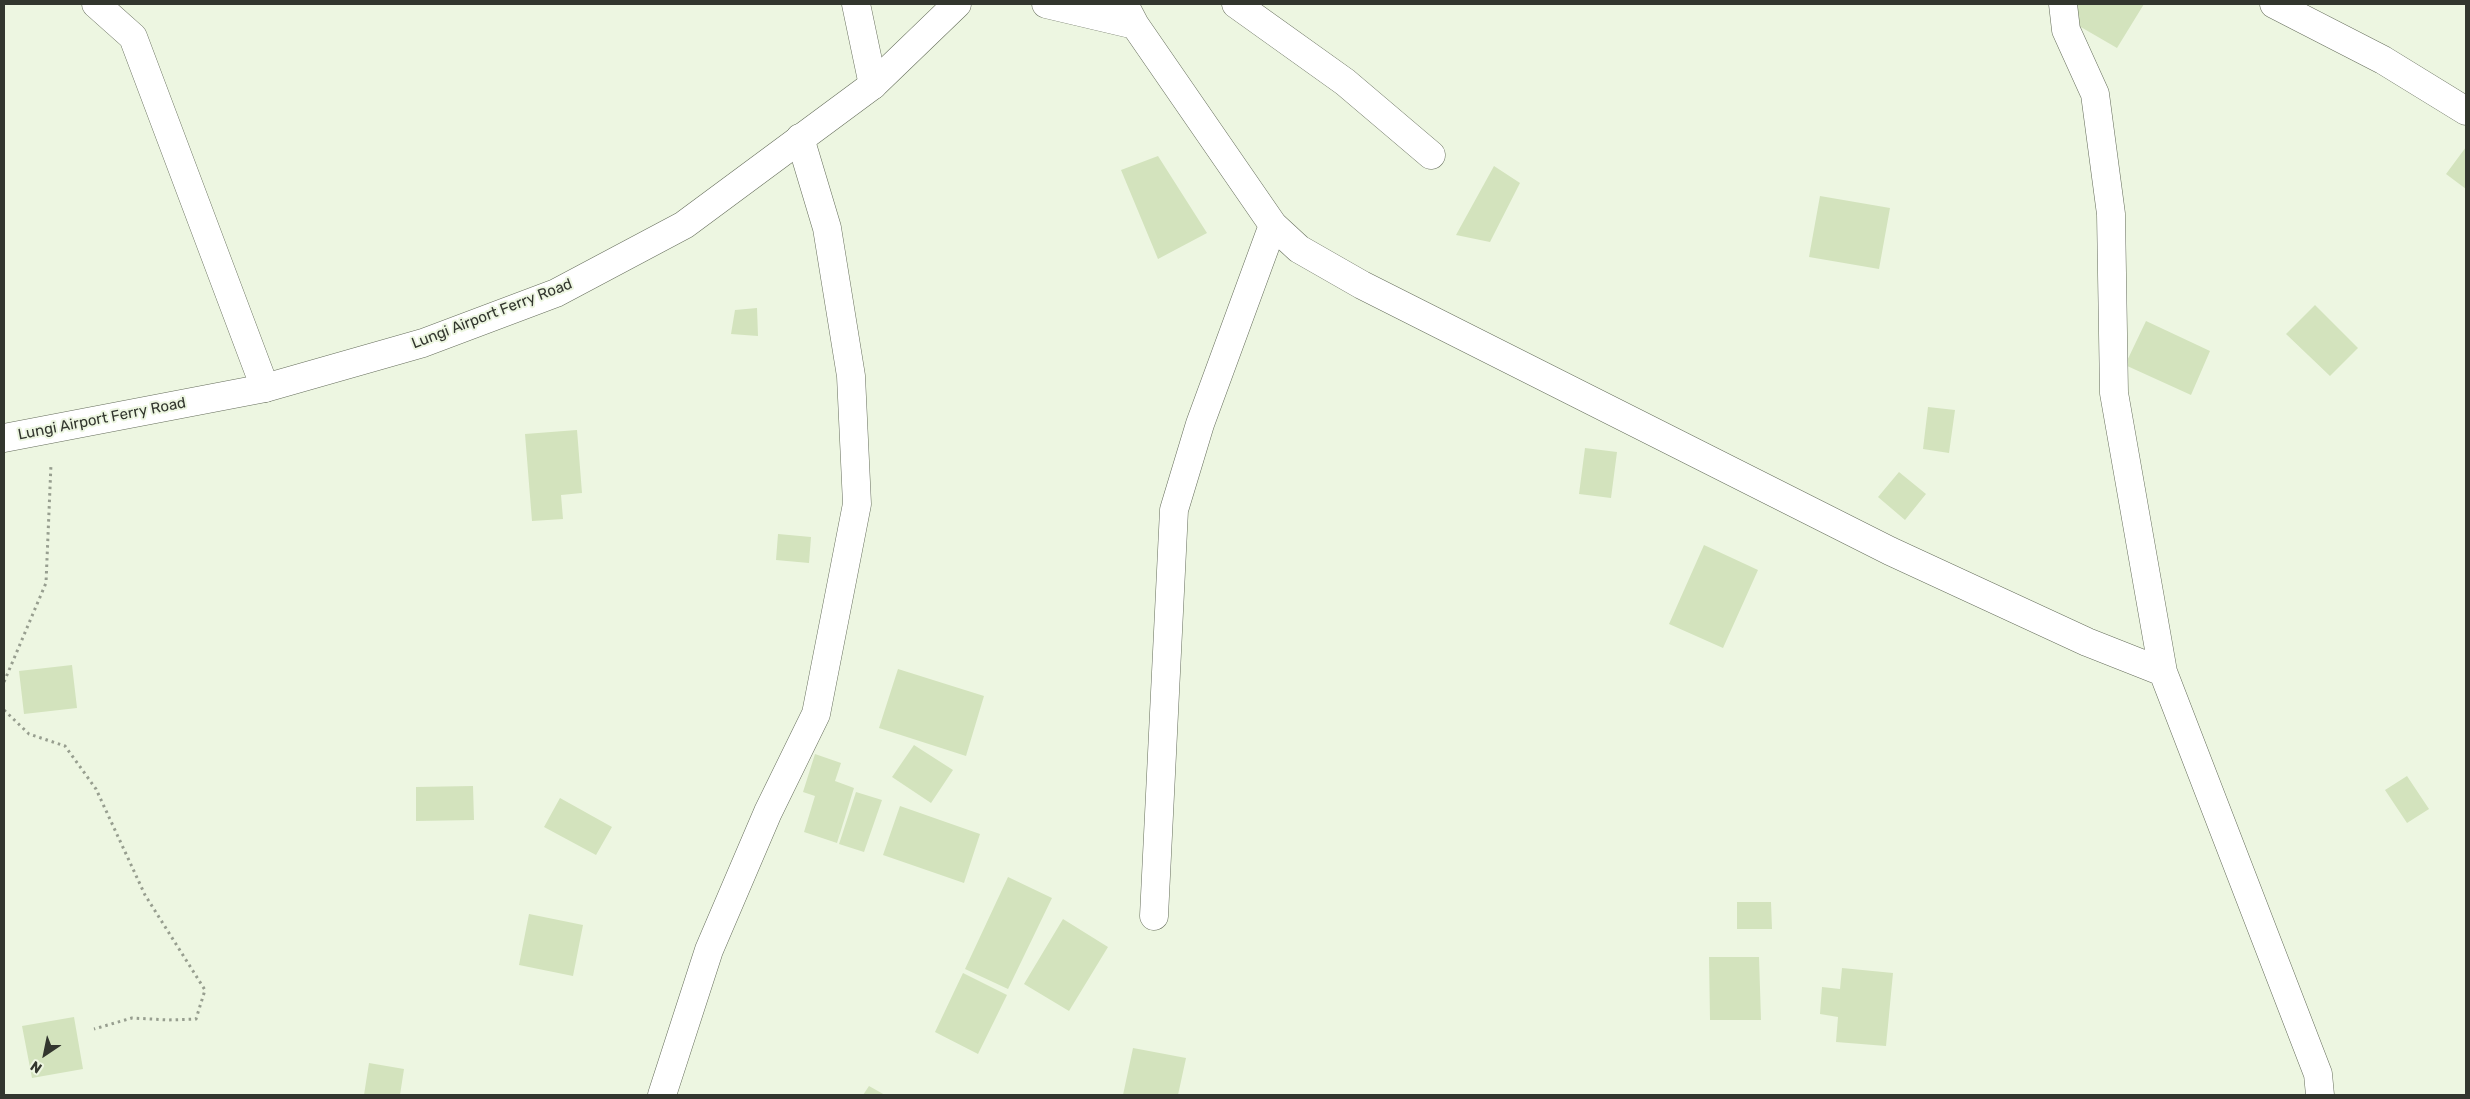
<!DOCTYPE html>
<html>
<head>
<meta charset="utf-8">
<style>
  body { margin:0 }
  #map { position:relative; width:2470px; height:1099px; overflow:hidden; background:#edf6e1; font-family:Rubik,sans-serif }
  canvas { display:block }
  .frame { position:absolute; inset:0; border:5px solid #32362e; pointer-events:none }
  .north { position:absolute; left:20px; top:1029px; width:50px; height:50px; -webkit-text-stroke:4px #edf6e1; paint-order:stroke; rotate:214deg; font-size:14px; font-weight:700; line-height:20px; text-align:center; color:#32362e }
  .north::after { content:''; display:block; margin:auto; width:18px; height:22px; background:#32362e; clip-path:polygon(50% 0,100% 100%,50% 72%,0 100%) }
</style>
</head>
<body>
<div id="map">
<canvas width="2470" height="1099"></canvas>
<div class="frame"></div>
<div class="north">N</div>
</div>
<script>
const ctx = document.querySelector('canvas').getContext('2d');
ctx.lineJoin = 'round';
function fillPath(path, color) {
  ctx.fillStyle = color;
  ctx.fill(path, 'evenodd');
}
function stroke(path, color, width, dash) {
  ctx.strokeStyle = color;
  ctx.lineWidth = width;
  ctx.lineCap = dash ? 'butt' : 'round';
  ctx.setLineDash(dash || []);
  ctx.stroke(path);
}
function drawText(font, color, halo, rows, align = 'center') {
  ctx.font = font + ' Rubik,sans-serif';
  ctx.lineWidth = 4;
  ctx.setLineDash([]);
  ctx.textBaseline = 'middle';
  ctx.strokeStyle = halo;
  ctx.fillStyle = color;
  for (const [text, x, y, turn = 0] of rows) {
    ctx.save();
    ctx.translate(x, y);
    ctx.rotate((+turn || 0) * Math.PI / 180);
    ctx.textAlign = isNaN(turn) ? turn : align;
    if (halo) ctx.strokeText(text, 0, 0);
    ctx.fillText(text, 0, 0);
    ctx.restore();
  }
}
fillPath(new Path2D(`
  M2076,4h68l-27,44 -50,-29z
  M2466,147v42l-20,-15z
  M1158,156l49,77 -49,26 -37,-89z
  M1494,166l26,17 -30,59 -34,-7z
  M1820,196l70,12 -11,61 -70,-12z
  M2315,305l43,43 -28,28 -44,-42z
  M757,308l1,28 -27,-2 4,-24z
  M2146,321l64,30 -19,44 -66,-30z
  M1928,407l27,3 -6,43 -26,-4z
  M577,430l5,63 -21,2 2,24 -31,2 -7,-87z
  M1585,448l32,4 -6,46 -32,-4z
  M1899,472l27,22 -21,26 -27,-23z
  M778,534l33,3 -2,26 -33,-3z
  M1704,545l54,25 -35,78 -54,-24z
  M72,665l5,43 -53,6 -5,-43z
  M898,669l86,27 -18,60 -87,-28z
  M914,745l39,25 -22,33 -39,-26z
  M815,754l26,9 -6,18 19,7 -17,55 -33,-11 11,-36 -12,-4z
  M2407,776l22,33 -22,14 -22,-33z
  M473,786l1,34 -58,1v-34z
  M856,792l26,8 -18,52 -25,-8z
  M560,798l52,29 -16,28 -52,-28z
  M900,806l80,28 -16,49 -81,-28z
  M1008,877l44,21 -44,91 -43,-20z
  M1737,902h34l1,27h-35z
  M529,914l54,11 -10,51 -54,-11z
  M1063,919l45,28 -39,64 -45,-27z
  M1709,957h50l2,63h-51z
  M1842,968l51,5 -7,73 -50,-4 2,-25 -18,-3 2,-27 18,2z
  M963,973l44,22 -29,59 -43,-22z
  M74,1017l9,52 -51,9 -10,-52z
  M1133,1048l53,10 -8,37h-55z
  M369,1063l35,6 -4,26h-36z
  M869,1086l16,9h-22z`), '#d3e3bd');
const minor = new Path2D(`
  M96,4l37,33 132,351
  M856,4l17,81
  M1046,4l89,21
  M1124,4l11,21 138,200 26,24 63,36 528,266 197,91 76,30
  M1236,4l109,78 86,73
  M2063,4l3,26 29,64 16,120 3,179 49,279 155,402 2,21
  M2274,4l109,56 83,51
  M1154,916l20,-406 26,-86 73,-199
  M662,1095l47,-145 59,-138 48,-98 41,-210 -6,-128 -24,-148 -27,-90`);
const major = new Path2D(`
  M4,438l261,-50 158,-45 133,-50 128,-68 189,-140 84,-81`);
stroke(minor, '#656d5b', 29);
stroke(major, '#656d5b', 29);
stroke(new Path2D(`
  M4,682l42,-99 5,-119
  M4,710l25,24 36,12 31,43 49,106 60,95 -9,29 -28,1 -36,-2 -38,11`), '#979e8f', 3, [2.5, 4]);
stroke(minor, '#fff', 28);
stroke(major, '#fff', 28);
drawText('15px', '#32362e', '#edf6e1', [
  ["Lungi Airport Ferry Road",492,314,-21],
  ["Lungi Airport Ferry Road",102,419,-11]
]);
</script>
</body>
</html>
